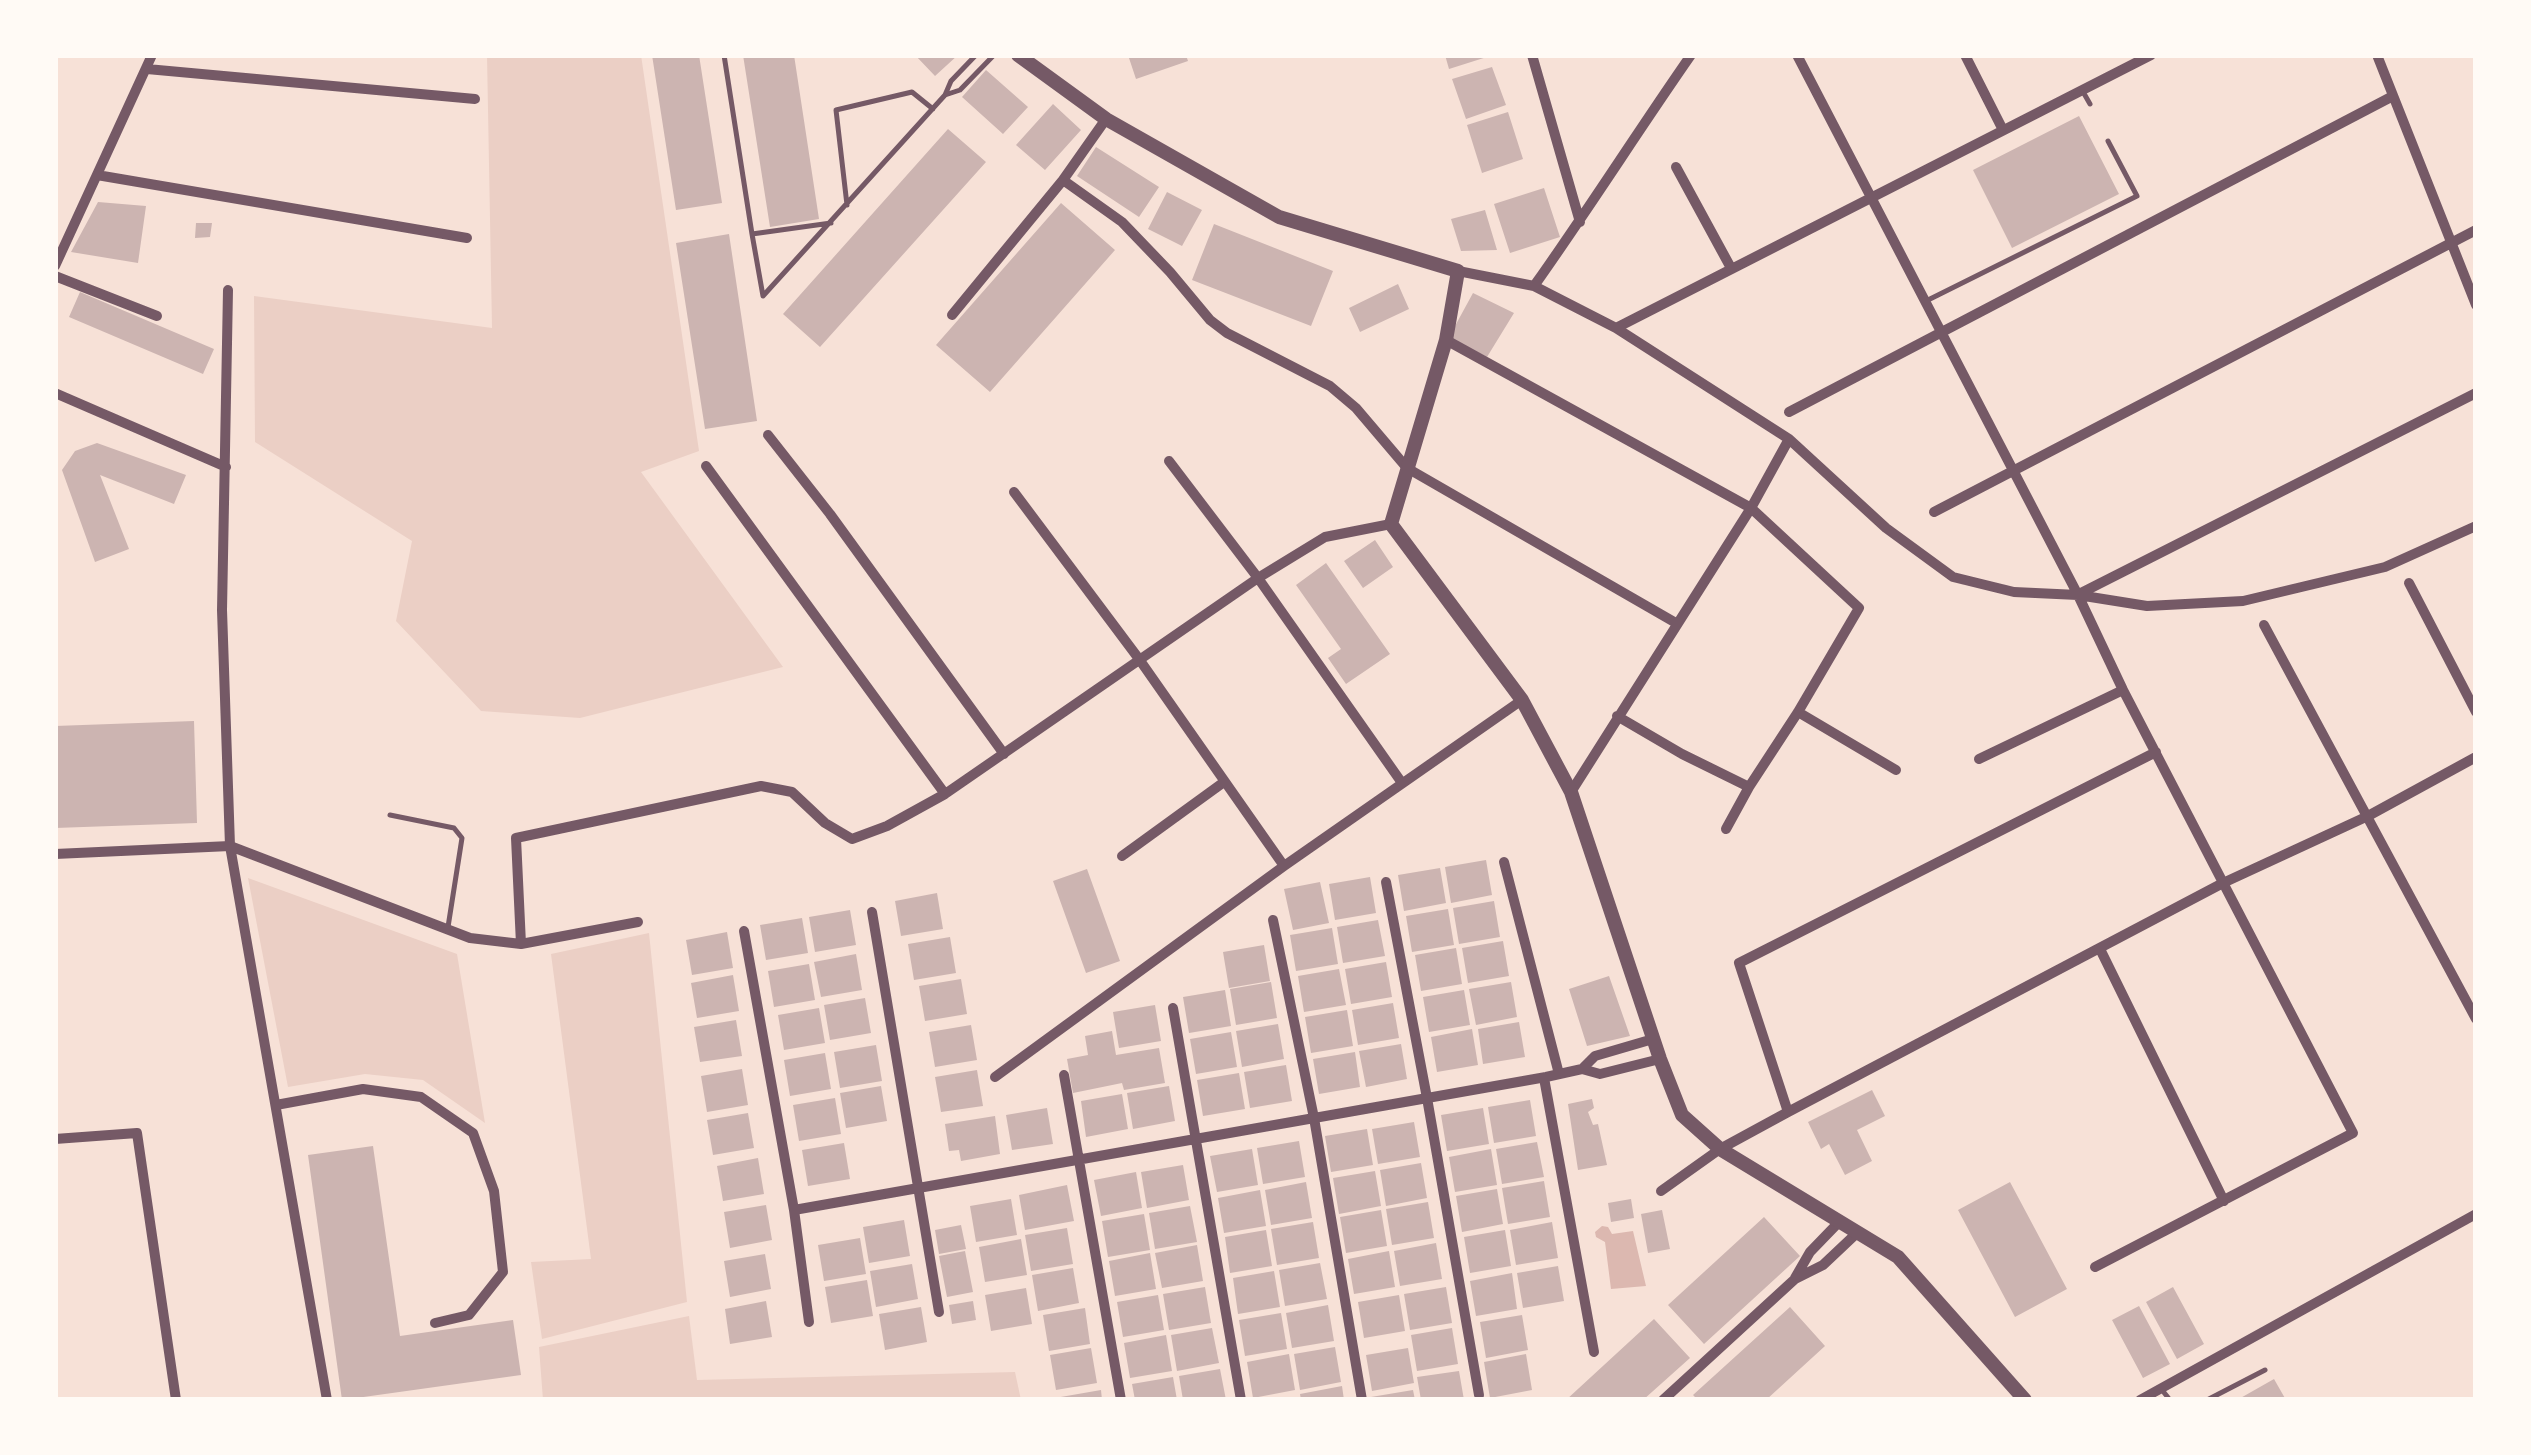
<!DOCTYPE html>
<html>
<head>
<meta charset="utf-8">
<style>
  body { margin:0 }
  #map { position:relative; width:2531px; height:1455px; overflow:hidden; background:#f7e1d7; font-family:"Exo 2",sans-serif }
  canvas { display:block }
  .frame { position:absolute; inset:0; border:58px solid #fffaf5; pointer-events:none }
</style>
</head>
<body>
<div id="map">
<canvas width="2531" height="1455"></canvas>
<div class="frame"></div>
</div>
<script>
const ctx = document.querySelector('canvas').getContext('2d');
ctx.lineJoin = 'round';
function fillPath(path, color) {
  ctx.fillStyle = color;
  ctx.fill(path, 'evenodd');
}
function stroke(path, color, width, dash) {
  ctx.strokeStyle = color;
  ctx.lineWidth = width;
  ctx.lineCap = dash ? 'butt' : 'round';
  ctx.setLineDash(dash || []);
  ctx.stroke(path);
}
fillPath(new Path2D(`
  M487,55h154l58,396 -58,21 142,195 -203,51 -99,-7 -85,-90 16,-80 -157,-99 -1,-146 238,32z
  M248,878l209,76 28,169 -62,-43 -58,-6 -77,13z
  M649,933l38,369 -145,37 -11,-77 60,-3 -40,-305z
  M689,1316l8,64 318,-8 6,28h-478l-4,-53z`), '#ebcfc5');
fillPath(new Path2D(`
  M1602,1226l6,1 4,7 21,-3 13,55 -35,3 -6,-47 -9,-5 -1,-5z`), '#dcb8b0');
fillPath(new Path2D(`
  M652,55h47l23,148 -46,7z
  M743,55h51l25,164 -49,8z
  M915,55h43l-23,21z
  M1128,55h58l2,6 -52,18z
  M1445,55h45v1l-41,13z
  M1492,67l14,38 -40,14 -14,-40z
  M986,70l42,37 -25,27 -41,-37z
  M1053,104l28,26 -36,40 -29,-25z
  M1508,112l15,47 -41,14 -15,-48z
  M2079,116l40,78 -107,54 -39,-78z
  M948,129l38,33 -166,185 -37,-33z
  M1096,147l63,40 -20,30 -62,-41z
  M1544,188l16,49 -50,16 -16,-49z
  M1167,192l35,18 -20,36 -34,-17z
  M98,202l48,4 -8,57 -67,-11z
  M1061,203l54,47 -125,142 -54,-47z
  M1485,210l12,40 -36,1 -10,-32z
  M196,223h16l-2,14 -15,1z
  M1214,224l119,47 -22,55 -119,-46z
  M729,234l28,187 -52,8 -29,-186z
  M1398,284l11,25 -49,23 -11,-24z
  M80,292l134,57 -11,25 -134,-57z
  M1473,293l41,20 -27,44 -38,-20z
  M97,443l89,32 -12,29 -74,-29 29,74 -34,13 -33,-92 13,-19z
  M1375,540l18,27 -30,21 -19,-27z
  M1326,563l64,91 -44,30 -18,-26 13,-9 -45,-64z
  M194,721l3,102 -142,5v-102z
  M1486,860l6,35 -41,8 -6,-36z
  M1440,868l6,35 -42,8 -6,-36z
  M1087,869l33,92 -34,12 -33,-92z
  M1370,877l6,36 -41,7 -6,-36z
  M1320,882l9,41 -36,7 -9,-41z
  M937,893l6,36 -42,7 -6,-35z
  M1494,901l6,36 -41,7 -6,-36z
  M1448,909l6,36 -42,7 -6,-36z
  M850,910l6,35 -41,7 -6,-35z
  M802,918l6,35 -42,7 -6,-35z
  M1378,920l7,36 -42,7 -6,-36z
  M1332,928l6,36 -42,7 -6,-36z
  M727,932l6,36 -41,7 -6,-35z
  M950,937l6,36 -42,7 -6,-36z
  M1503,941l6,35 -41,7 -6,-35z
  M1264,945l6,36 -41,7 -6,-36z
  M1456,948l6,36 -41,7 -6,-36z
  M856,954l6,36 -41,7 -7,-35z
  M1386,962l6,35 -41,7 -6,-35z
  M809,964l6,36 -41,7 -6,-36z
  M1339,969l7,36 -42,7 -6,-36z
  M733,975l6,36 -42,7 -6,-35z
  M1609,976l21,60 -43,10 -18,-57z
  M961,979l6,35 -42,7 -6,-35z
  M1271,982l6,36 -41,7 -6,-36z
  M1511,982l6,35 -41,8 -7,-36z
  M1225,990l6,36 -42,7 -6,-36z
  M1464,990l6,35 -41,7 -6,-35z
  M865,998l6,35 -41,7 -6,-35z
  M1393,1003l6,35 -41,7 -6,-35z
  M1155,1005l6,36 -42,7 -6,-36z
  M819,1008l6,35 -41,7 -6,-35z
  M1347,1010l6,36 -42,7 -6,-36z
  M736,1020l6,36 -42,6 -6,-35z
  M1519,1022l6,35 -42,7 -5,-35z
  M1278,1024l6,35 -42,8 -6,-36z
  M971,1025l6,35 -42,7 -6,-35z
  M1472,1029l6,36 -41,7 -6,-35z
  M1112,1031l4,24 43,-7 6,35 -41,7 -2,-7 -49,10 -6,-34 21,-4 -3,-19z
  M1231,1032l6,35 -41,7 -6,-35z
  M1401,1044l6,35 -41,8 -7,-36z
  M876,1045l6,36 -42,7 -6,-36z
  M1355,1052l5,35 -41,7 -6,-35z
  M825,1053l6,36 -41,7 -6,-36z
  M1286,1065l6,36 -42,7 -6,-36z
  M742,1069l6,36 -41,7 -6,-36z
  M977,1070l6,36 -42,6 -6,-35z
  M1239,1073l6,36 -42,7 -6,-36z
  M881,1086l6,35 -41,7 -6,-35z
  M1169,1086l6,35 -42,8 -6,-36z
  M1872,1090l13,26 -28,14 15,31 -27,14 -16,-31 -8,5 -13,-27z
  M1122,1094l6,35 -42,8 -5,-36z
  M835,1098l6,36 -42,7 -6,-36z
  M1592,1099l2,9 -6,4 5,13 5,-1 9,41 -29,5 -10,-66z
  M1530,1100l6,36 -42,7 -6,-36z
  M1047,1108l6,36 -41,6 -6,-35z
  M1483,1108l6,36 -42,7 -6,-36z
  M748,1113l6,35 -41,7 -6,-35z
  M995,1116l5,38 -39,7 -2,-11 -10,1 -4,-27z
  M1414,1122l6,35 -42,7 -6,-35z
  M1367,1129l6,36 -42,7 -6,-36z
  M1299,1141l6,36 -42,7 -6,-36z
  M1537,1142l7,35 -42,7 -6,-35z
  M844,1143l6,36 -42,7 -6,-36z
  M373,1146l27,190 113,-16 8,55 -179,25 -34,-245z
  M1252,1149l6,36 -41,7 -7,-36z
  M1491,1149l6,36 -42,7 -6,-35z
  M758,1158l6,36 -41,7 -6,-35z
  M1421,1163l6,35 -41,8 -6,-36z
  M1183,1165l6,35 -42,8 -6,-36z
  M1375,1171l6,35 -42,8 -6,-36z
  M1136,1172l6,36 -41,8 -7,-36z
  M1544,1181l6,36 -42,7 -6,-36z
  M1306,1182l6,36 -41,7 -6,-35z
  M2010,1182l57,107 -52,28 -57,-107z
  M1067,1185l7,36 -49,9 -6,-35z
  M1497,1189l6,35 -41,8 -6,-36z
  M1260,1190l6,36 -42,7 -6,-35z
  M1011,1199l6,36 -41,7 -6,-36z
  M1631,1199l3,19 -23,4 -3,-19z
  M1428,1202l6,36 -42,7 -6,-36z
  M766,1205l6,35 -42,8 -6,-36z
  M1190,1206l7,36 -42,7 -6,-36z
  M1381,1210l6,36 -41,7 -6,-36z
  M1662,1210l8,39 -22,4 -7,-39z
  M1144,1214l6,36 -42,7 -6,-36z
  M1764,1217l36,39 -96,88 -36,-39z
  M904,1220l6,36 -41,7 -6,-36z
  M1313,1222l6,36 -42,7 -6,-36z
  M1552,1222l6,36 -42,7 -6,-35z
  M961,1225l5,24 -27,5 -4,-24z
  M1067,1228l6,36 -42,7 -6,-36z
  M1266,1230l6,36 -42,7 -5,-36z
  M1505,1230l6,36 -41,7 -6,-36z
  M860,1238l6,36 -42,7 -6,-36z
  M1021,1239l6,36 -42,7 -6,-35z
  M1436,1243l6,36 -42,7 -6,-35z
  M1197,1245l6,36 -41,7 -7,-35z
  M965,1251l8,41 -26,5 -8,-41z
  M1389,1251l6,36 -41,7 -6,-35z
  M1150,1253l6,36 -41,7 -6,-35z
  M765,1254l6,35 -41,8 -6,-36z
  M1320,1263l7,36 -42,7 -6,-36z
  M912,1264l6,35 -42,8 -6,-36z
  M1558,1266l6,35 -41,7 -6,-35z
  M1073,1268l6,35 -41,8 -6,-36z
  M1274,1271l6,36 -42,7 -5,-36z
  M1512,1273l5,36 -41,7 -6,-35z
  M867,1280l6,36 -42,7 -6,-36z
  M1205,1287l6,36 -42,7 -6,-36z
  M1446,1287l6,36 -42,7 -6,-36z
  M2173,1287l31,57 -27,15 -31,-57z
  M1026,1288l6,36 -41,7 -6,-36z
  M1158,1295l6,35 -41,7 -6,-35z
  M1399,1295l6,36 -41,7 -6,-36z
  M766,1301l6,36 -42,7 -5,-35z
  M973,1301l3,19 -24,4 -3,-19z
  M1328,1305l6,36 -42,7 -6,-35z
  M2139,1306l31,58 -27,14 -31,-58z
  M921,1307l6,35 -42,8 -6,-36z
  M1790,1307l35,39 -59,54h-68l-5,-5z
  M1085,1308l5,36 -41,7 -6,-36z
  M1281,1313l6,36 -42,7 -6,-36z
  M1522,1315l6,35 -42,8 -6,-36z
  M1654,1319l36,39 -47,42h-77z
  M1212,1328l7,35 -42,8 -6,-36z
  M1452,1328l6,36 -41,7 -6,-36z
  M1166,1335l6,36 -42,7 -6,-35z
  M1335,1347l6,35 -41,8 -6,-36z
  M1091,1348l6,35 -41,7 -6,-35z
  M1408,1348l6,35 -42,8 -6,-36z
  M1289,1354l6,36 -42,8 -6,-36z
  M1526,1354l6,36 -42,8 -6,-36z
  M1220,1369l6,31h-43l-4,-24z
  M1459,1371l5,29h-43l-4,-23z
  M1173,1377l4,23h-42l-3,-16z
  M2274,1379l12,21h-49z
  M1342,1386l2,14h-43l-1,-6z
  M1101,1390l1,10h-47v-2z
  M1413,1390l2,10h-50v-2z`), '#ccb4b1');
stroke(new Path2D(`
  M724,55l28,179
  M2082,90l8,14
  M945,95l15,-5 34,-35
  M847,205l-11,-95 76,-18 21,17
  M831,223l-79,11 11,62 182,-201 6,-14 25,-26
  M1928,300l209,-104 -29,-55
  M390,815l64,13 8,10 -14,89
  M2162,1390l8,10
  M2207,1400l58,-30`), '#755966', 5);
stroke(new Path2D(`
  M1532,55l48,167
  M1797,55l281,540 45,95 230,443 -258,134
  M1965,55l38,75
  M2377,55l99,250
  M147,69l328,30
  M1676,167l55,101
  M97,175l370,63
  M1063,180l59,42 48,50 40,48 17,13 103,53 26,22 51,60 269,155
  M55,266l97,-211
  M1458,271l76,15 82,42 173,111 97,89 67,49 61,15 64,3 69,11 96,-5 142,-34 91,-41
  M55,276l102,40
  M1534,286c54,-76 104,-155 157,-231
  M228,290l-6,320 8,236 97,554
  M952,315l111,-135 43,-61
  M1616,328l535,-273
  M1446,340l305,168 108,100 -61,104 -49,75 -23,42
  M55,393l171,74
  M1789,412l604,-316
  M768,435l62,79 174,240
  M1169,461l89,117 144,205
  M706,466l239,328
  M1014,492l125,167 145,207
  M1934,512l542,-282
  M2409,583l67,129
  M2079,594l397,-201
  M2264,625l212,394
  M1798,712l98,58
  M1617,716l65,38 67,33
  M1979,759l144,-69
  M1571,792l180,-284 38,-69
  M55,854l175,-8 240,92 51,6 117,-22
  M1122,856l102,-74
  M1504,862l55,212
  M1386,882l41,216 52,297
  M872,912l67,400
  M1273,920l41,198 48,282
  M744,931l50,279 15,112
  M521,944l-5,-106 245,-52 31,6 33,31 27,16 35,-13 58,-32 313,-216 67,-41 66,-13
  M2100,949l124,252
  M1173,1008l68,392
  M1582,1069l13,-13 58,-17
  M1064,1075l57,325
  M995,1077l289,-211 238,-166
  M1544,1078l50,274
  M276,1105l87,-16 58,8 52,36 21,58 9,81 -34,43 -34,8
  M1788,1112l-49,-149 417,-211
  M55,1139l82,-6 39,267
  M1661,1191l59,-42 68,-37 435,-229 145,-67 108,-59
  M794,1210l752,-133 36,-8 18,5 60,-15
  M1795,1278l15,-26 30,-31
  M1663,1400l132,-121 28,-14 35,-33
  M2140,1400l336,-186`), '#755966', 10);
stroke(new Path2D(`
  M1018,55l88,64 173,98 179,54 -12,69 -55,184 131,176 49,92 89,267 22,56 38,34 178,108 127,143`), '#755966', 14);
</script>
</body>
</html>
